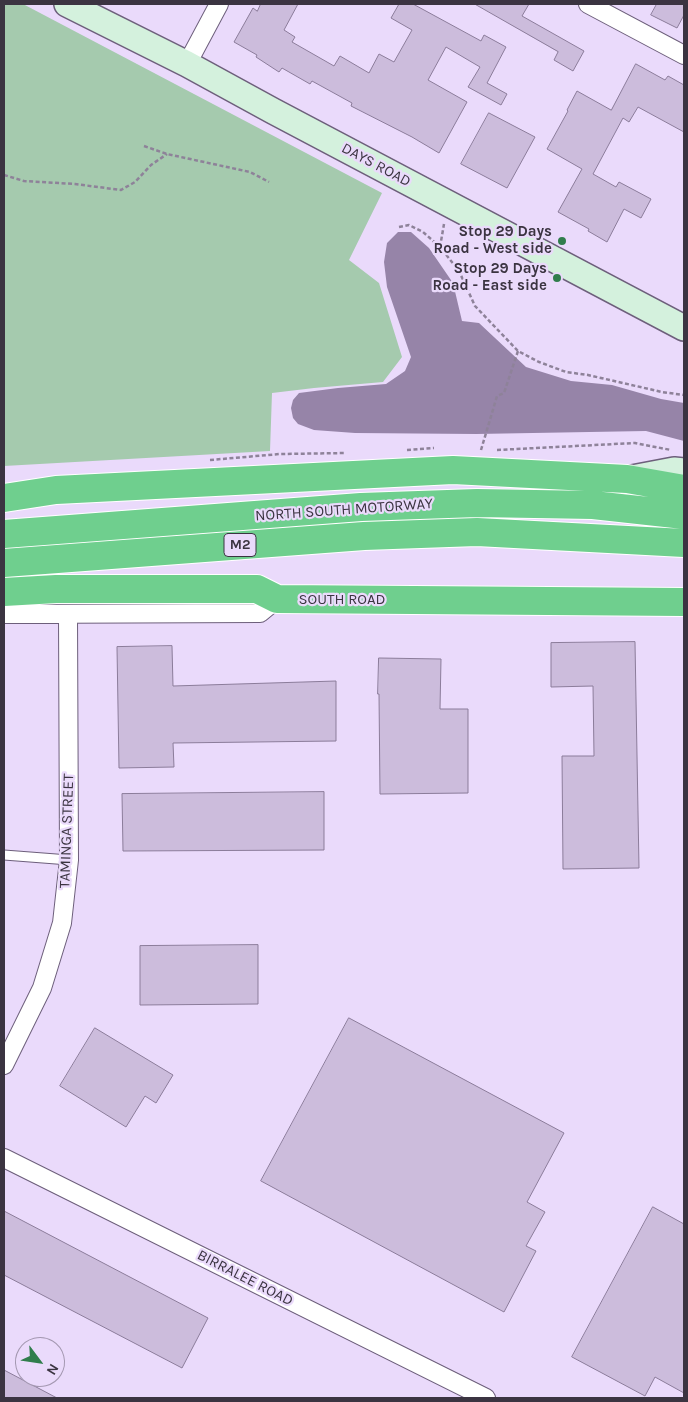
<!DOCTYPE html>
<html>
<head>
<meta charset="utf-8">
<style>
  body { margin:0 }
  #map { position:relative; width:688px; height:1402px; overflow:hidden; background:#eadafb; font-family:Karla,sans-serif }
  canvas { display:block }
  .frame { position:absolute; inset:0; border:5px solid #3b3441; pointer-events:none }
  .north { position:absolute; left:15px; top:1337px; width:50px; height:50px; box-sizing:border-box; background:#eadafb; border:1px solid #a498b1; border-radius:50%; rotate:121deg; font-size:14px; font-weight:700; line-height:20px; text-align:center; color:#3b3441 }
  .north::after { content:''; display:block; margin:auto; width:18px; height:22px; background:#307d4c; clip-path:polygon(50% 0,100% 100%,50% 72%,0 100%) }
</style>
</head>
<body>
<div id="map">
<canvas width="688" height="1402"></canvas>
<div class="frame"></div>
<div class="north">N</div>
</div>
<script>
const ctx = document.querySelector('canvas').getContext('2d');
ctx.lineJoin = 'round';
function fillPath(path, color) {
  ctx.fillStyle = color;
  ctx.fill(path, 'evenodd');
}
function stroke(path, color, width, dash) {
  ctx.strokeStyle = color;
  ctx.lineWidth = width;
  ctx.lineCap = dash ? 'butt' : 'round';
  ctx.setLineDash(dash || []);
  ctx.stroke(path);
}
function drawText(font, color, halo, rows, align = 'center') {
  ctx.font = font + ' Karla,sans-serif';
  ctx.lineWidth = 4.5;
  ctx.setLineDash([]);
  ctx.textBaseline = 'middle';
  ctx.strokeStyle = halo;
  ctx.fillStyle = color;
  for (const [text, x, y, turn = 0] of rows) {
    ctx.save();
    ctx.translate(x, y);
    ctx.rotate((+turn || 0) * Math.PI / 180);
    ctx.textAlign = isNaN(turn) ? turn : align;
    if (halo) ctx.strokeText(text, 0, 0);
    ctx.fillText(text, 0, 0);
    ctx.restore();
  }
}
fillPath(new Path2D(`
  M4,4h19l359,189 -33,67 30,23 23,74 -19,25 -69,6 -42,5 -2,58 -266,15z`), '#a5caae');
fillPath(new Path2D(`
  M398,232h13l18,16 24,35 9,38 17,2 47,44 45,14 41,4 49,14 23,4v38l-38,-10 -170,3 -121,-1 -41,-3 -16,-6 -5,-6 -2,-10 2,-8 6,-7 39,-5 48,-4 19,-13 6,-14 -24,-70 -3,-25 3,-19z`), '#9684a8');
const building = new Path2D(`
  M261,4h37l-14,26 11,7 -3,5 42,24 6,-10 29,17 10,-19 15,8 18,-32 -21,-12 8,-14h14l68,37 3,-6 22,12 -19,36 20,11 -6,11 -33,-18 12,-20 -34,-20 -18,33 39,22 -28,51 -27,-16 -61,-31 1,-3 -40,-22 -2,3 -28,-16 -3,4 -23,-15 1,-2 -23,-13 19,-34 4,3z
  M475,4h54l-7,12 62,35 -11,20 -19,-11 4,-8z
  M657,4h27v11l-7,13 -26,-13z
  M636,64l29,16 3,-4 16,9v47l-46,-25 -9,15 -6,-4 -30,56 23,13 3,-5 32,17 -10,19 -17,-9 -17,33 -19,-11 1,-2 -31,-17 24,-43 -35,-20 21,-38 -1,-1 10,-19 34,19z
  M489,113l46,24 -28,51 -46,-24z
  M635,642l4,226 -76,1 -1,-113h32l-1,-70 -42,1v-44z
  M172,646l1,40 163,-5v60l-163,2 1,24 -55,1 -2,-121z
  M379,658l62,1 -1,50h28v84l-88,1 -1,-100h-1z
  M324,792v58l-201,1 -1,-57z
  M258,945v59l-118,1v-59z
  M349,1018l215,115 -37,69 18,10 -19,34 10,5 -32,61 -243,-131z
  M95,1028l78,47 -17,28 -11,-7 -19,31 -66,-41z
  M653,1207l31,17v169l-29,-16 -10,19 -73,-39z
  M4,1211l204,107 -26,50 -178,-93z
  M4,1370l53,28h-53z`);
fillPath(building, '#ccbcdc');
stroke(building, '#8b7c9a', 1);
const lane = new Path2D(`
  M4,855l65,5`);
const street = new Path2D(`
  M588,4l96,51
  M187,64l32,-60
  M4,614l256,-1 17,-14
  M4,1065l38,-77 20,-65 7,-63 -1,-245
  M4,1158l482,240`);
const secondary = new Path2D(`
  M67,4l120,60 86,47 411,217
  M632,478l42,-8 10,1`);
const highway = new Path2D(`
  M4,498l52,-8 397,-20 174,9 57,10
  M4,534l357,-27 116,-4 116,2 91,10
  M4,563l360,-27 113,-4 207,11
  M4,592l52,-3h201l20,10 407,3`);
stroke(lane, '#6d5f7b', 11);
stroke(street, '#6d5f7b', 20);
stroke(secondary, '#6d5f7b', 28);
stroke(highway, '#fff', 30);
stroke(new Path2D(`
  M144,146l23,8 83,18 19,10
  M4,175l20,6 51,3 46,6 14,-8 16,-17 16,-11
  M399,227l10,-2 14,7 17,15 19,24 16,35 43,45 21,11 27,10 22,3 74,17 22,3
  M440,247l4,-23
  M407,450l27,-2
  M481,450l16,-54 7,-3 14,-42
  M497,450l138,-7 36,7
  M210,460l70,-6 66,-1`), '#8e8299', 2.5, [4, 2.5]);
stroke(lane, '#fff', 9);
stroke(street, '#fff', 18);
stroke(secondary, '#d4f1dd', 25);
stroke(highway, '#6fcf8e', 28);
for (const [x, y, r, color] of [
  [562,241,5,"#307d4c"],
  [557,278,5,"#307d4c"]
]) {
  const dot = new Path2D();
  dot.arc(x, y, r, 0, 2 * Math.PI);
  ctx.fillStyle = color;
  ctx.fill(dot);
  stroke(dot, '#eadafb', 2);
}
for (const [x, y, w] of [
  [240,545,32]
]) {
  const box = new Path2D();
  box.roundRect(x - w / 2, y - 11.5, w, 23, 4);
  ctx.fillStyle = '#eadafb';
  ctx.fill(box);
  stroke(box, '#3b3441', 1);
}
drawText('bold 14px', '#3b3441', null, [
  ["M2",240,545]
]);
drawText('15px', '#3b3441', '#eadafb', [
  ["DAYS ROAD",376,165,28],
  ["NORTH SOUTH MOTORWAY",344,510,-4],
  ["SOUTH ROAD",342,600],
  ["TAMINGA STREET",67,831,-88],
  ["BIRRALEE ROAD",245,1278,27]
]);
drawText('bold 15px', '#3b3441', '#eadafb', [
  ["Stop 29 Days",552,232],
  ["Road - West side",552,249],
  ["Stop 29 Days",547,269],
  ["Road - East side",547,286]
], 'right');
</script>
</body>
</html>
